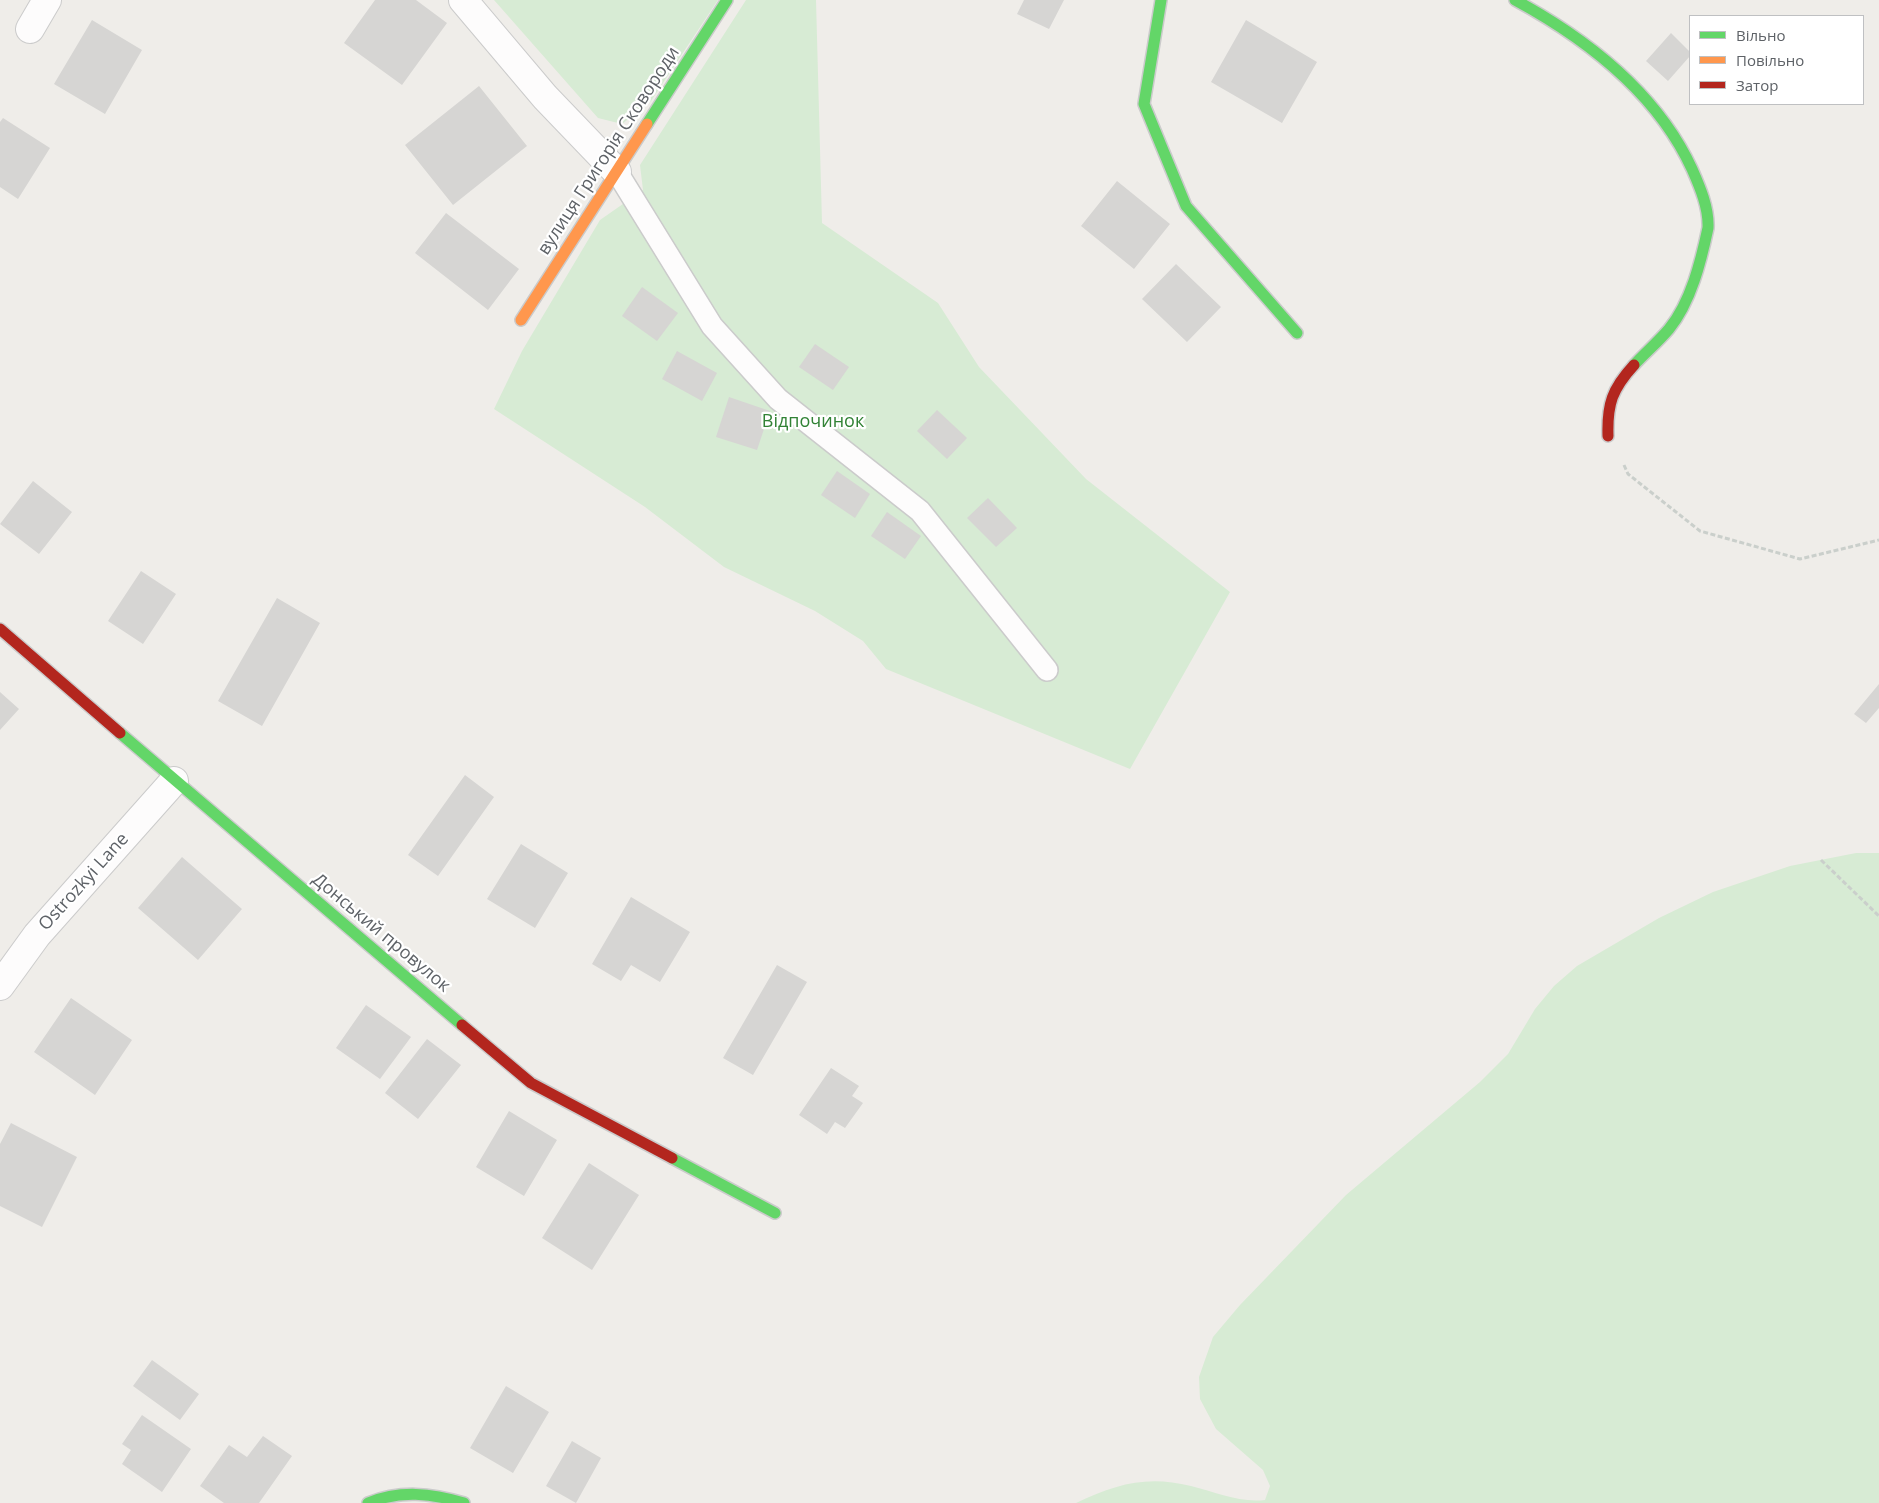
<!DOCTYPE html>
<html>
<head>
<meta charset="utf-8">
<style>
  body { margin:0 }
  #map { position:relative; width:1879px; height:1503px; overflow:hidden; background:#efede9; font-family:"Open Sans",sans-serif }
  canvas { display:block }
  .legend { position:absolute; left:1689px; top:15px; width:175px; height:90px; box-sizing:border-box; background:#fff; border:1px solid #bfc0c2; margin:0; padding:6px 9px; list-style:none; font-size:15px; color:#5e6267 }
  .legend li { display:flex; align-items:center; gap:10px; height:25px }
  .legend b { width:25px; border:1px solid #bfc0c2 }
</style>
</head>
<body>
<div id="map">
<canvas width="1879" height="1503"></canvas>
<ul class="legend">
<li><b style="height:6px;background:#63d668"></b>Вільно</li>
<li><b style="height:6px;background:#ff974d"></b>Повільно</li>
<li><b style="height:6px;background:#b3261e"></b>Затор</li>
</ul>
</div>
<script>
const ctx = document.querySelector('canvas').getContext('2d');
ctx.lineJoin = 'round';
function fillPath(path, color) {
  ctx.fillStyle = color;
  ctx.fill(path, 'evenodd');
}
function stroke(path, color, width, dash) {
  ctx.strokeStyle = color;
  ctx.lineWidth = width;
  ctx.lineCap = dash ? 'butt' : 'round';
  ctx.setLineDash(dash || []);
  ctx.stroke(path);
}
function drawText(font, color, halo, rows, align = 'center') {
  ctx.font = font + ' "Open Sans",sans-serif';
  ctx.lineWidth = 4.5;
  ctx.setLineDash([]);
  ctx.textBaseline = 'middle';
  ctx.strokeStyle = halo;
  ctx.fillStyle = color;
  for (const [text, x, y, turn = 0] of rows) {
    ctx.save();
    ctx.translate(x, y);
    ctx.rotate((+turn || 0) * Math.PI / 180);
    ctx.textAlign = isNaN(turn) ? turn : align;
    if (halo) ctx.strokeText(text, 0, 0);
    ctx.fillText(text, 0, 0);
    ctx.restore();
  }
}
fillPath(new Path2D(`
  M494,0h224l-67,101 -29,23 -24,-6z
  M746,0h70l6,223 116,80 41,64 107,112 144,113 -100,177 -244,-100 -23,-28 -48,-30 -91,-44 -79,-60 -151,-98 28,-58 78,-131 43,-30 -3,-25z
  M1856,853h23v650h-803c40,-19 71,-28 115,-17 25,6 48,17 74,14l5,-14 -7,-16 -47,-41 -16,-30 -1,-22 14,-40 27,-32 106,-110 134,-113 28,-28 27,-45 19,-23 23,-20 82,-48 54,-26 77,-26z`), '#d7ebd4');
fillPath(new Path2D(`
  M375,0h41l31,23 -45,62 -58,-42z
  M1024,0h40l-15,29 -32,-15z
  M92,20l50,30 -37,64 -51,-30z
  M1246,20l71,42 -35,61 -71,-41z
  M1671,33l19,19v4l-22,25 -22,-20z
  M479,86l48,60 -74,59 -48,-60z
  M3,118l47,30 -32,51 -18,-12v-65z
  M1117,181l53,43 -36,45 -53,-43z
  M446,213l73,56 -31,41 -73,-57z
  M1176,264l45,43 -34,35 -45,-43z
  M642,287l36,26 -21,28 -35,-25z
  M815,344l34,23 -16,23 -34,-23z
  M677,351l40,22 -15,28 -40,-22z
  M729,397l41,14 -13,39 -41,-13z
  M937,410l30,28 -20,21 -30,-28z
  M837,471l33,23 -15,24 -34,-23z
  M33,481l39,31 -33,42 -39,-30z
  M988,498l29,30 -21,19 -29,-29z
  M887,512l34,24 -16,23 -34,-23z
  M141,571l35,23 -33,50 -35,-23z
  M277,598l43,25 -58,103 -44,-25z
  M1879,684v24l-13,15 -12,-9z
  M0,692l19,17 -19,21z
  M465,775l29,22 -56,79 -30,-21z
  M521,844l47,29 -33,55 -48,-29z
  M182,857l60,52 -44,51 -60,-52z
  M631,897l59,35 -30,50 -29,-17 -10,16 -29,-17z
  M777,965l30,17 -54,93 -30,-17z
  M71,998l61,42 -37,55 -61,-43z
  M366,1005l45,32 -31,42 -44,-31z
  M427,1039l34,26 -43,54 -33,-26z
  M831,1068l28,18 -7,10 11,7 -18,25 -10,-6 -8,12 -28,-19z
  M509,1111l48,29 -33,56 -48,-29z
  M11,1123l66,34 -35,70 -42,-21v-62z
  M589,1163l50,32 -47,75 -50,-32z
  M152,1360l47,34 -19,26 -47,-34z
  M506,1386l43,26 -36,61 -43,-25z
  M142,1415l49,34 -29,43 -40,-28 9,-14 -9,-6z
  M263,1436l29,20 -33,47h-35l-24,-17 29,-41 18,12z
  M572,1441l29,17 -25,45 -30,-17z`), '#d6d5d3');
const lane = new Path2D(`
  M617,172l95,154 66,73 142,112 127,159`);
const street = new Path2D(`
  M463,0l82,97 72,75
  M30,29l17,-29
  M0,986l37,-51 137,-154`);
const fast = new Path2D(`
  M1161,0l-17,104 42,102 111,127
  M1515,0c72,39 142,93 177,169 8,18 17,39 16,59 -7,33 -17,74 -39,101 -11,13 -24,24 -35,36
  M647,124l80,-124
  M120,733l342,292
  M672,1158l103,55
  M368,1503c32,-13 63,-10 96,0`);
const slow = new Path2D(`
  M521,320l126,-196`);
const jam = new Path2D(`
  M1608,436c-1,-32 4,-47 26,-71
  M0,629l120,104
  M462,1025l69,58 141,75`);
stroke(lane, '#cbcbcb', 24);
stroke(street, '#cbcbcb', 30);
stroke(fast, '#cbcbcb', 14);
stroke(slow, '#cbcbcb', 14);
stroke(jam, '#cbcbcb', 14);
stroke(new Path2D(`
  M1624,465l4,9 72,57 100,28 79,-19
  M1821,860l58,56`), '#cacfcb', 3, [5, 2.5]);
stroke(lane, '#fdfcfc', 21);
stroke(street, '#fdfcfc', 28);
stroke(fast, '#63d668', 11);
stroke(slow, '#ff974d', 11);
stroke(jam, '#b3261e', 11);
drawText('18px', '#5e6267', '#fff', [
  ["вулиця Григорія Сковороди",609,151,-57],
  ["Ostrozkyi Lane",84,882,-48],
  ["Донський провулок",381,933,40]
]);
drawText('18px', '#318235', '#fff', [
  ["Відпочинок",813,422]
]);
</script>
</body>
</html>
